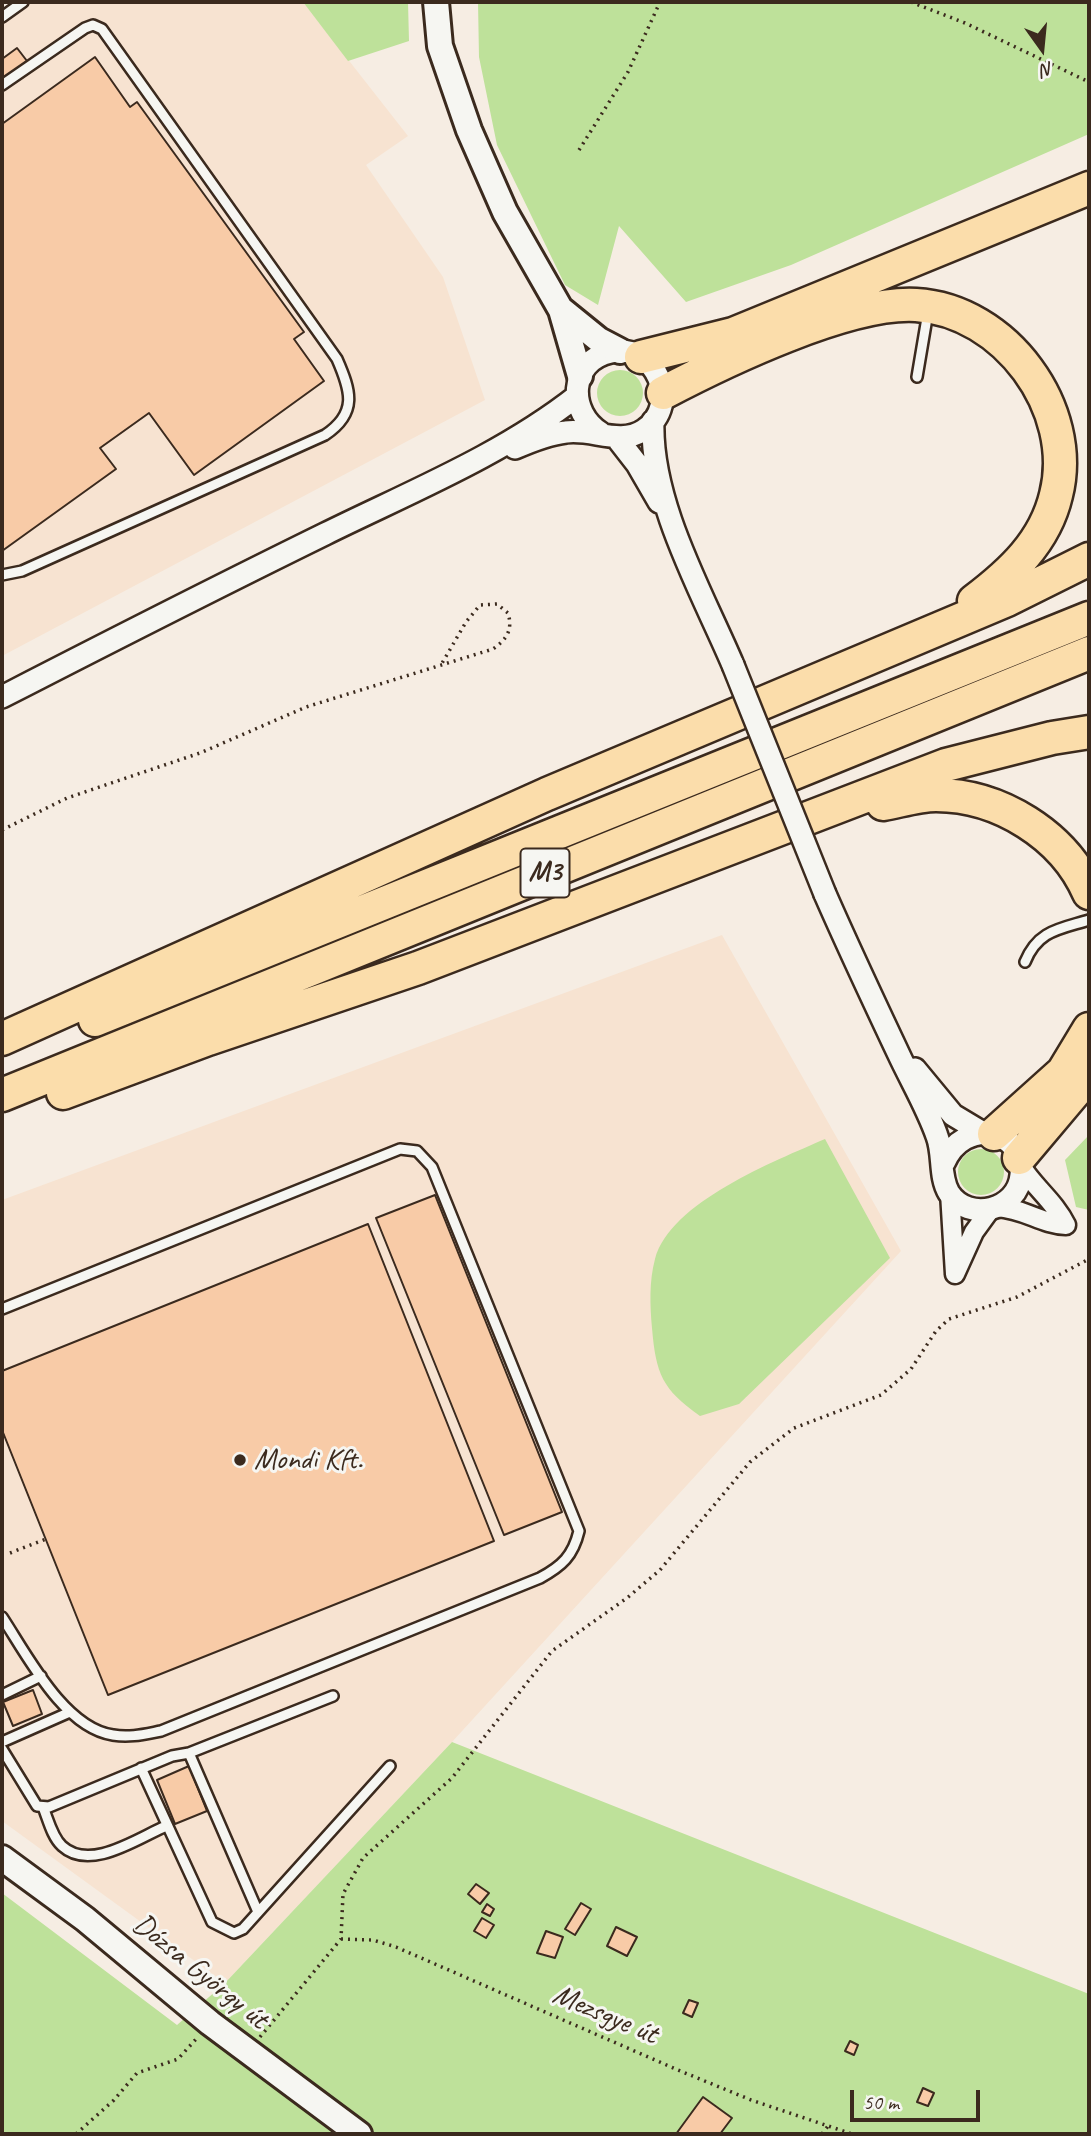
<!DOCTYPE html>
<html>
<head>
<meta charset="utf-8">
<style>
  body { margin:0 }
  #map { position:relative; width:1091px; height:2136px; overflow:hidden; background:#f6ede3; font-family:Caveat,sans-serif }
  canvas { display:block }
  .frame { position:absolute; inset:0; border:4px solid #3b2a1e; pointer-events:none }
  .north { position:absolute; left:1007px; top:14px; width:70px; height:70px; -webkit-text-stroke:5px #f6f6f2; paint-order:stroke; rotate:165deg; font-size:19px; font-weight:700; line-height:28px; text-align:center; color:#3b2a1e }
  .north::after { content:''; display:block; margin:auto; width:24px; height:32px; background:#3b2a1e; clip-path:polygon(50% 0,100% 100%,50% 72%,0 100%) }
  .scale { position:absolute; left:850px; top:2090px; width:130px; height:32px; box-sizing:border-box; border:4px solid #3b2a1e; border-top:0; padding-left:9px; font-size:21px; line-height:24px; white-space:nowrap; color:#3b2a1e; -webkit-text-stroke:5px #f6f6f2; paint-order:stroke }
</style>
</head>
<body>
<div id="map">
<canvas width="1091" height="2136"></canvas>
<div class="frame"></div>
<div class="north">N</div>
<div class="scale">50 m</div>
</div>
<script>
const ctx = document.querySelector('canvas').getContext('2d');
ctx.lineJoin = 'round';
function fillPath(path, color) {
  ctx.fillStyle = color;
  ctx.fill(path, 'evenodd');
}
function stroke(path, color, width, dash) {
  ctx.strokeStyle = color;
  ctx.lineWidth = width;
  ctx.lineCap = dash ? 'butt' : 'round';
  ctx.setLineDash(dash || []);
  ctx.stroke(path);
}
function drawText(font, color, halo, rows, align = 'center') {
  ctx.font = font + ' Caveat,sans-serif';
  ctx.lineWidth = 6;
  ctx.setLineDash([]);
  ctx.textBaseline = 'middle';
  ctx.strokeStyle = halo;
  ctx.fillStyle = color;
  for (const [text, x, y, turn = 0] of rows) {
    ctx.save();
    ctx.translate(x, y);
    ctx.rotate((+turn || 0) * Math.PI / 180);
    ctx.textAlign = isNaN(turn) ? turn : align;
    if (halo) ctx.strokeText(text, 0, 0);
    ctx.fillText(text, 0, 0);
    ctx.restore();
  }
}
fillPath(new Path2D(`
  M16,2h287l105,134 -42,29 77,112 42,123 -483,256v-646z
  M722,935l179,316 -449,491 -227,241 -223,-162v-621z`), '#f7e3d1');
fillPath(new Path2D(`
  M303,2h105l1,39 -61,20z
  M478,2h611v132l-298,131 -105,37 -67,-76 -21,79 -33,-20 -68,-140 -18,-88z
  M597 393a23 23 0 1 1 46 0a23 23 0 1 1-46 0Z
  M1089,1135v75l-13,-3 -11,-47z
  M825,1139l65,119 -151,146 -39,12c-38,-27 -44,-42 -48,-88 -2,-22 -3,-47 3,-69 15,-57 120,-98 170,-120z
  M958 1172a23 23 0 1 1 46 0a23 23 0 1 1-46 0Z
  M452,1742l637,252v140h-1087v-241l175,132 48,-42z`), '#bee19a');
const building = new Path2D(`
  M17,48l10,13 -25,19v-21z
  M95,57l35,50 7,-5 167,230 -10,7 30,42 -130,94 -45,-62 -49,35 16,21 -114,82v-427z
  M435,1195l127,317 -58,23 -128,-317z
  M368,1224l126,317 -386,154 -106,-265v-59z
  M33,1690l9,24 -29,12 -10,-24z
  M189,1766l18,45 -32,13 -18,-44z
  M476,1884l13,9 -9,11 -12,-10z
  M581,1903l10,6 -16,26 -10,-6z
  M487,1904l7,5 -4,7 -8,-4z
  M482,1918l12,7 -8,13 -12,-7z
  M616,1927l21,10 -10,19 -20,-10z
  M546,1931l17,6 -8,21 -18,-5z
  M689,2000l9,3 -6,14 -9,-4z
  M850,2041l8,4 -4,10 -9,-4z
  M923,2088l11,5 -6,13 -11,-4z
  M703,2097l29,21 -12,16h-44z`);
fillPath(building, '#f8cba7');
stroke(building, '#3b2a1e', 2);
const service = new Path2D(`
  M2,17l21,-15
  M2,85l83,-57 8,-3 9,4 235,330c14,32 21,54 -12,76l-303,136 -20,4
  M917,377l11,-65
  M1025,962c13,-32 35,-33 64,-42
  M2,1309l398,-160 17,2 15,16 147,364c-6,25 -17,35 -39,47l-379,153c-16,3 -31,7 -48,4 -49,-7 -86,-80 -111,-118
  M2,1695l39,-19
  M2,1742l68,-30
  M2,1749l35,57 12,1 123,-51 17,-3 144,-57
  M189,1753l69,159
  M141,1768l71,154 22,11 9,-4 147,-163
  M43,1807c5,12 9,30 19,39 28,26 76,-8 104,-20`);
const minor = new Path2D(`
  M950,1193l5,81
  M997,1207c29,2 44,17 69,18 -11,-23 -32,-38 -45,-59
  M955,1274l19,-42 16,-22`);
const tertiary = new Path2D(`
  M653,421c-3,81 49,171 80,244
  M616,437l21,27 22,38
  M515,448c16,-7 33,-14 51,-16 26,-4 54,14 78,-2 38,-26 12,-87 -33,-78 -43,9 -43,61 -10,81
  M2,697c107,-55 215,-110 323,-163 85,-42 177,-79 252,-138
  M825,894c24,55 50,110 76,165 12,25 27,51 36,77 7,18 2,41 12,57 20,30 69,17 72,-18 5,-46 -57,-59 -77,-12
  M915,1069l38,46 30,18`);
const secondary = new Path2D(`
  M436,2l4,44 29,84 36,82 56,98 19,66
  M562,310l37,30 21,11
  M2,1858l83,61 125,104 149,111`);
const motorway = new Path2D(`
  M641,357l92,-23 356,-146
  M663,393c61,-32 185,-92 253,-88 89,5 162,104 140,190 -11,47 -45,78 -82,106
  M883,804c17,-3 36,-9 53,-9 63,0 128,40 153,98
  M95,1020l994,-402
  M2,1039l545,-245 460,-194 82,-41
  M63,1093l145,-54 210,-71 528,-203 106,-27 37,-6
  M2,1095l1087,-442
  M994,1134l69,-62 26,-43
  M1019,1158l70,-83`);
stroke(service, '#3b2a1e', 14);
stroke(minor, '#3b2a1e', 23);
stroke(tertiary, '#3b2a1e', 26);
stroke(secondary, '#3b2a1e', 30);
stroke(motorway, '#3b2a1e', 37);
stroke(new Path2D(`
  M911,2l54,21 124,59
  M579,150l49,-78 32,-70
  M2,830l65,-32 133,-45 106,-46 187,-58c14,-10 20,-19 15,-36l-11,-9 -17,1 -14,17 -25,43
  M10,1553l36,-14
  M341,1939l32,1 23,7 282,123 73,30 101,34
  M260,2037l81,-98 2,-45 20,-36 89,-80 100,-127 75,-53 33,-28 90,-108 44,-34 87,-33 30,-26 25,-38 13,-12 68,-22 72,-38
  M76,2134l38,-34 23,-27 41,-14 19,-21
  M822,2134l6,-8`), '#3b2a1e', 3.5, [2, 5]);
stroke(service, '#f6f6f2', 9);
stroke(minor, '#f6f6f2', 18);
stroke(tertiary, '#f6f6f2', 21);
stroke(secondary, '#f6f6f2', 24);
stroke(motorway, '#fbddab', 32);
const tertiaryBridge = new Path2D(`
  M733,665l92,229`);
stroke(tertiaryBridge, '#3b2a1e', 26, []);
stroke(tertiaryBridge, '#f6f6f2', 21);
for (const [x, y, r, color] of [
  [240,1460,7,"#3b2a1e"]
]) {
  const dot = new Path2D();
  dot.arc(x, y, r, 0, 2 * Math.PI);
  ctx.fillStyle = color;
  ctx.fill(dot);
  stroke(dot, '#f6f6f2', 2.5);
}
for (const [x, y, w] of [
  [545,873,49]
]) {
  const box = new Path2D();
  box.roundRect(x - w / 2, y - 24.5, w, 49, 5);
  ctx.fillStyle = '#f6f6f2';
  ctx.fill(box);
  stroke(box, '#3b2a1e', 2);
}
drawText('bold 28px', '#3b2a1e', null, [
  ["M3",545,873]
]);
drawText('30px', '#3b2a1e', '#f6f6f2', [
  ["Mondi Kft.",254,1460]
], 'left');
drawText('30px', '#3b2a1e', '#f6f6f2', [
  ["Dózsa György út",200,1972,39],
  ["Mezsgye út",605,2015,23]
]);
</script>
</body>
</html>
